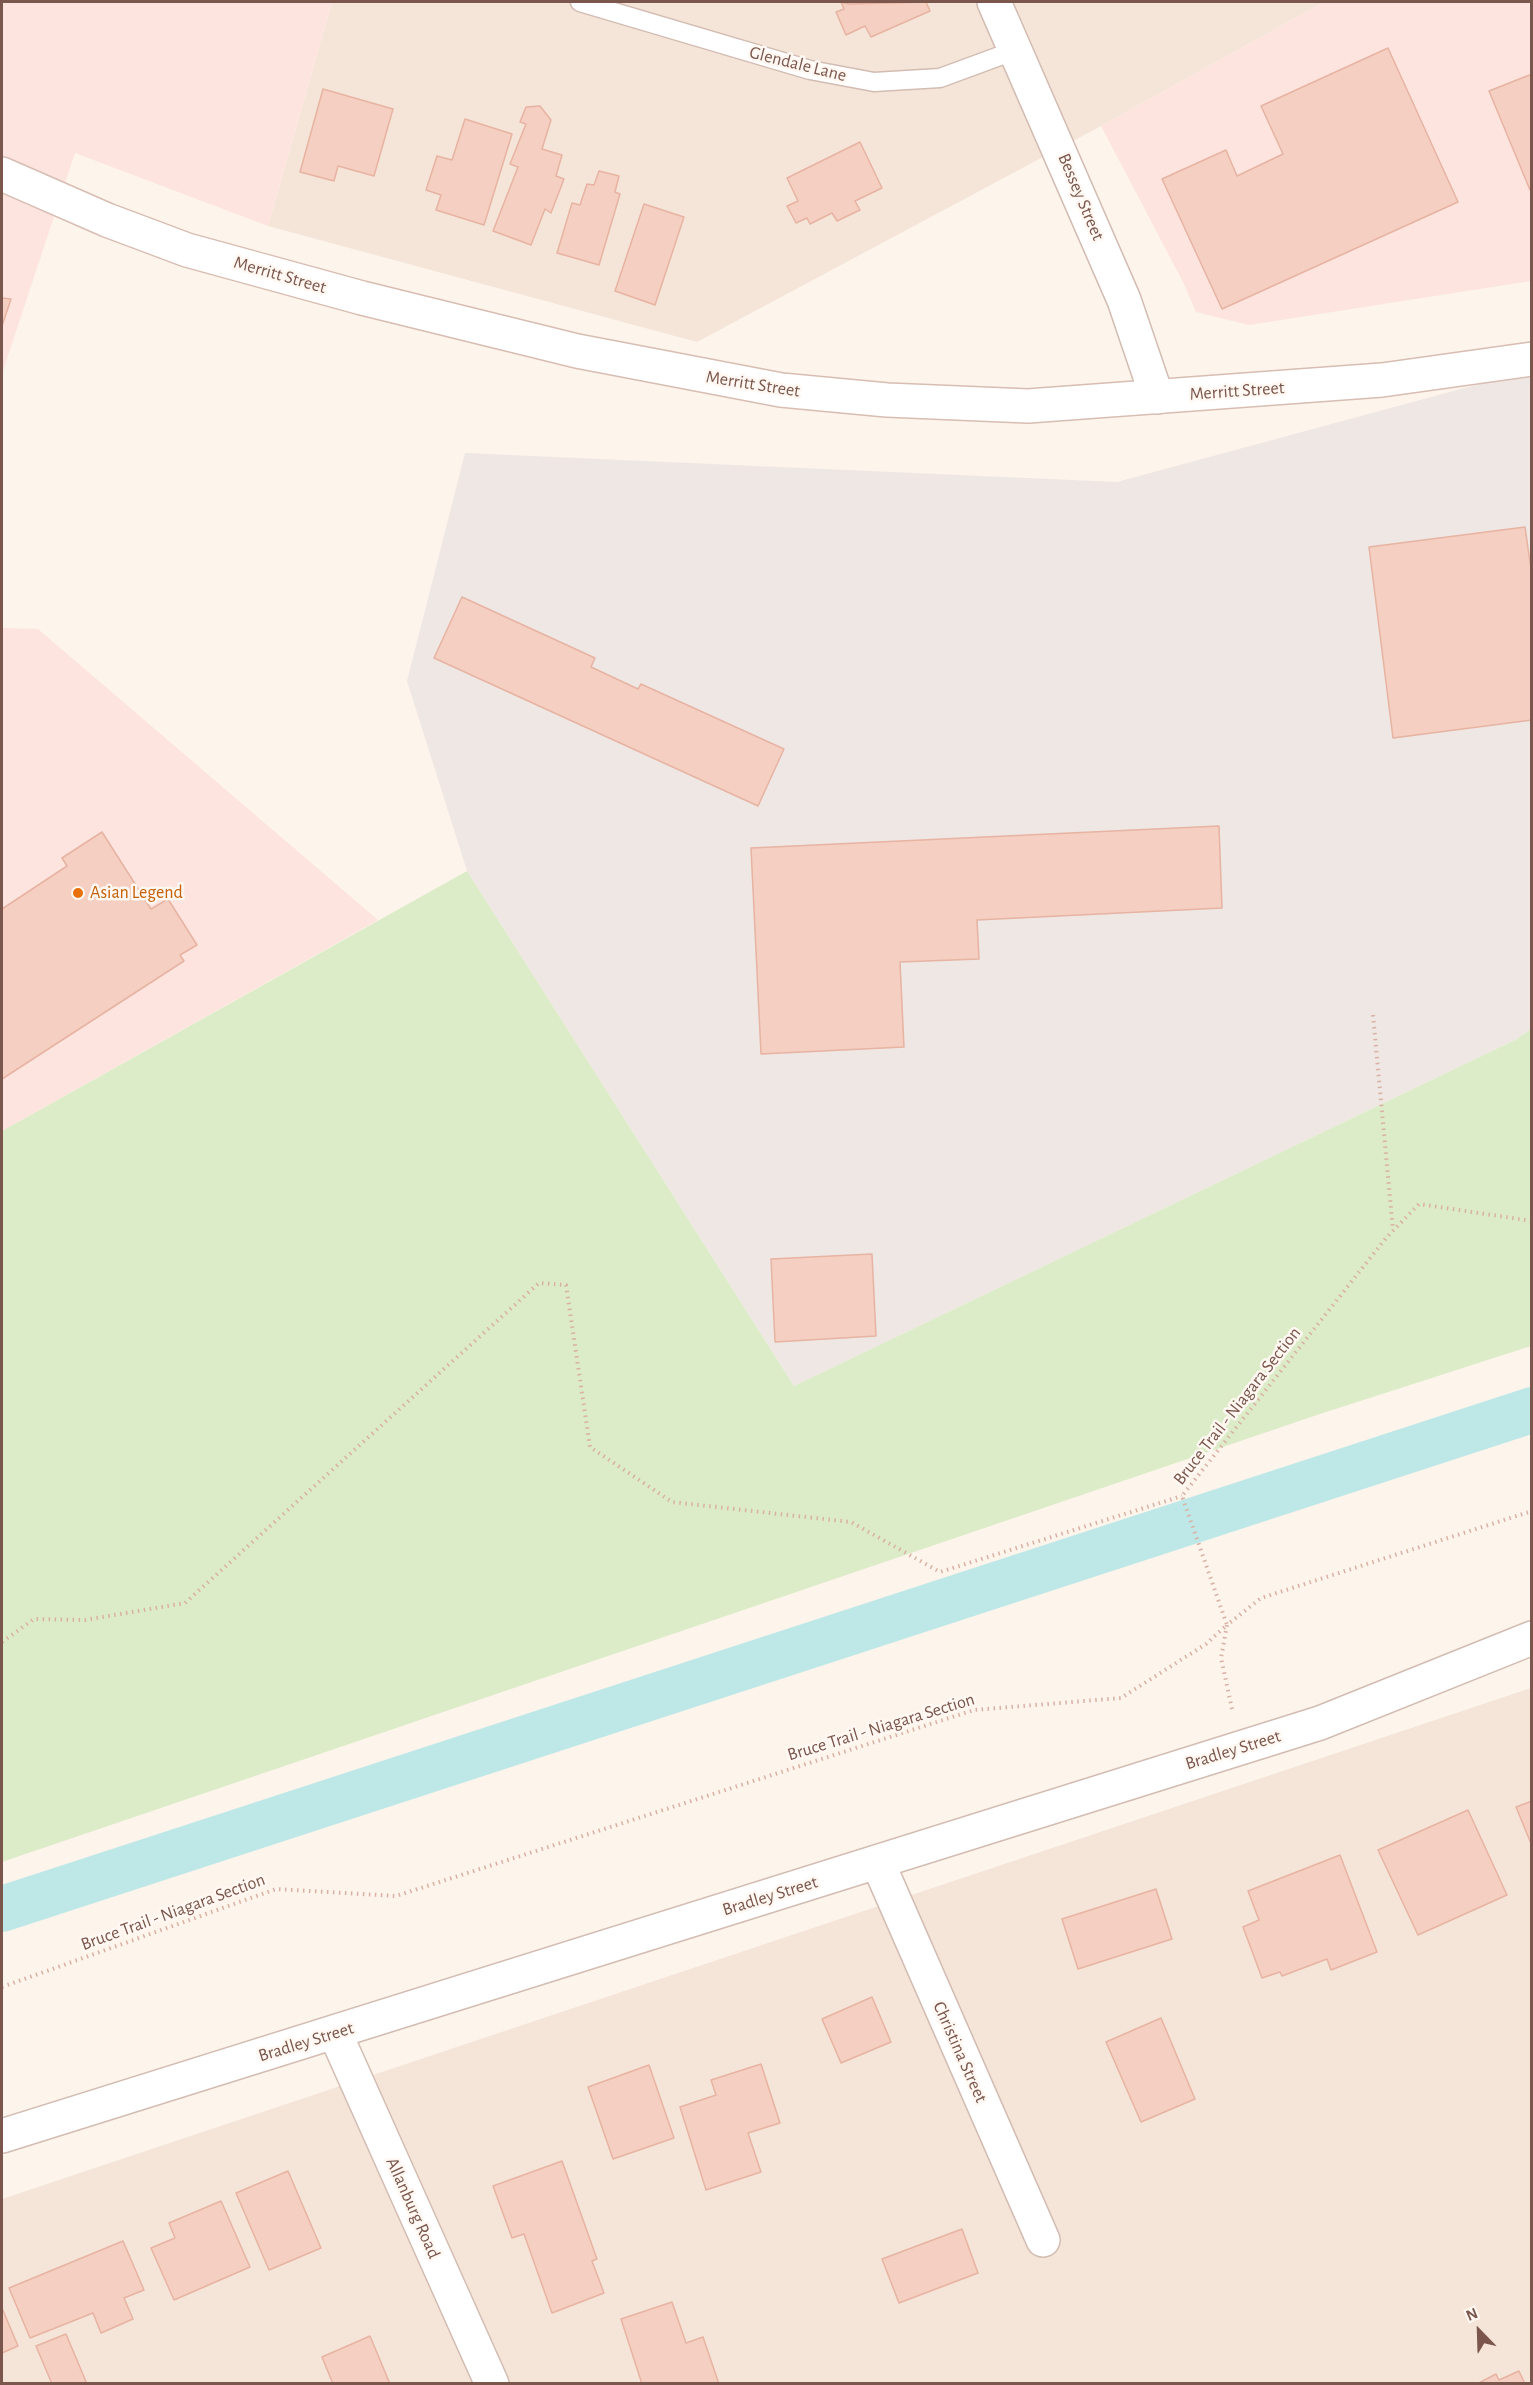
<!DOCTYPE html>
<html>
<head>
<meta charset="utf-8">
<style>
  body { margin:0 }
  #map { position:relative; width:1533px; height:2385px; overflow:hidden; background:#fdf4eb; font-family:"Alegreya Sans",sans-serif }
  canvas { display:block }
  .frame { position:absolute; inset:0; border:3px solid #7a564c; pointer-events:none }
  .north { position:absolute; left:1449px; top:2301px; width:60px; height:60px; -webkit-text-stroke:4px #fff8f2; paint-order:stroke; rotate:337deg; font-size:16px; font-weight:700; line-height:24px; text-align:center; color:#7a564c }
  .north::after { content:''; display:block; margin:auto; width:21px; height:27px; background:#7a564c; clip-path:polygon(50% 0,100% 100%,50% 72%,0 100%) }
</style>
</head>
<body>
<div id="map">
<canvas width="1533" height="2385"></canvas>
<div class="frame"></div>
<div class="north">N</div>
</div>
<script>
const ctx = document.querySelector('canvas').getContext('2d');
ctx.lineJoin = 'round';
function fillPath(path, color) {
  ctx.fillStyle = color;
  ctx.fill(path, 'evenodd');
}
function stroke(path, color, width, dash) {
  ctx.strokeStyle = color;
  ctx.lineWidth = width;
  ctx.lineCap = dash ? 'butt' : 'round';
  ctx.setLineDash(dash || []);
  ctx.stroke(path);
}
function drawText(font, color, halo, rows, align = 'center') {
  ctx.font = font + ' "Alegreya Sans",sans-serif';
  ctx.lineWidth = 5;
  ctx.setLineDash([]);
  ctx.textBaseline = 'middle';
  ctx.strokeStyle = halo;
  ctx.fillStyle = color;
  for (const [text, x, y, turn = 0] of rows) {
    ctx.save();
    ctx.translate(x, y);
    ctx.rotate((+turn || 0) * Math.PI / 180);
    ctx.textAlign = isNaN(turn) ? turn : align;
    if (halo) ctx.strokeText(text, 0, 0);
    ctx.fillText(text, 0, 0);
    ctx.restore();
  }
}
fillPath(new Path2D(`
  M332,2h992l-223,124 -404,216 -429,-116z
  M1531,1688v695h-1529v-184z`), '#f5e5d9');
fillPath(new Path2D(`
  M2,2h330l-64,224 -193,-73 -73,221z
  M1324,2h207v279l-282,44 -53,-13 -13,-30 -82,-156z
  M2,628l36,1 340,291 -376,211z`), '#fde4df');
fillPath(new Path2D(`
  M1531,370v659l-14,10 -723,347 -327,-515 -60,-190 58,-228 652,29z`), '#efe7e4');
fillPath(new Path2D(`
  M467,871l327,515 723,-347 14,-10v317l-214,69 -1315,447v-731z`), '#dcecc8');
stroke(new Path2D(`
  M2,1909l1530,-499`), '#bee8e8', 46);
const building = new Path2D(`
  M841,2l8,2 77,-2 4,9 -59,26 -6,-11 -19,9 -10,-23 8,-3z
  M1388,48l70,154 -236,107 -60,-130 64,-29 11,26 46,-22 -22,-48z
  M1532,74v116h-2l-41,-99z
  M323,89l70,20 -19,67 -36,-10 -4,15 -34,-9z
  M540,106l11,14 -9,29 20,6 -6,21 8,3 -13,34 -6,-4 -14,36 -38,-14 25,-64 -8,-3 16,-40 -6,-2 6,-15z
  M465,119l47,15 -28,91 -48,-15 5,-15 -15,-5 11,-34 15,4z
  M860,142l22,46 -27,13 5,9 -23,11 -5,-8 -22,11 -3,-6 -11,5 -9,-17 11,-5 -11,-23z
  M599,171l20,5 -4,16 5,2 -21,71 -42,-12 15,-50 8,2 7,-21 7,1z
  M644,204l40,13 -29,88 -40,-14z
  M2,298l9,1 -9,27z
  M1525,527l7,49v144l-139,18 -24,-191z
  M462,597l133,61 -4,9 47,22 3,-5 143,65 -26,57 -324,-148z
  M1219,826l3,82 -245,12 2,39 -79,3 4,85 -143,7 -10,-206z
  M102,832l49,77 17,-10 29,46 -17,10 4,6 -182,118v-170l65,-43 -5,-8z
  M872,1254l4,82 -101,6 -4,-83z
  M1532,1801v45l-16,-39z
  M1468,1810l39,85 -89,40 -40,-85z
  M1340,1855l37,97 -46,18 -4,-11 -45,17 -2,-4 -18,6 -19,-51 16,-7 -11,-29z
  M1156,1889l16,50 -94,30 -16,-50z
  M872,1997l19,45 -50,21 -19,-44z
  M1161,2018l34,81 -54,23 -35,-80z
  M761,2064l19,59 -32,10 13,39 -55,18 -26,-83 36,-12 -5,-15z
  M649,2065l25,73 -61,21 -25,-72z
  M562,2161l35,98 -5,2 12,32 -52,20 -28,-79 -12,4 -19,-52z
  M288,2171l33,77 -52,22 -33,-77z
  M221,2201l29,66 -76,33 -23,-52 24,-10 -6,-15z
  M962,2229l16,44 -79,30 -17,-44z
  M123,2241l21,49 -20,8 9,21 -32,14 -8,-20 -63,25 -21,-50z
  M672,2302l14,41 17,-6 16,47h-77l-21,-65z
  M2,2308l16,38 -16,7z
  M66,2334l21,50h-35l-16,-38z
  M370,2336l20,48h-57l-11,-27z
  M1519,2371l6,13h-48l19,-10 3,6z`);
fillPath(building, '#f4cfc2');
stroke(building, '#e7b3a2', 1.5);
const lane = new Path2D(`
  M580,2l230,68 64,12 66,-4 76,-28`);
const street = new Path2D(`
  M994,2l130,298 33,97
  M878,1863l165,377
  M335,2033l157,351
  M2,2136l1318,-413 212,-85`);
const secondary = new Path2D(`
  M2,174l105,46 80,30 175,48 215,53 204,39 106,10 141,6 354,-26 150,-21`);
stroke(lane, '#d3bcb2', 21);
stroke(street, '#d3bcb2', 36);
stroke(secondary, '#d8bdb2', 36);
stroke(new Path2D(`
  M1373,1015l20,215
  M2,1642l32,-23 51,1 100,-17 354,-320 27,2 24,162 82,55 179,20 89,50 242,-76
  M1232,1709l-11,-51 6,-33 34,-27 271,-87
  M2,1987l274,-98 120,7 578,-186 147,-12 85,-54 21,-19 -45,-129 204,-258 33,-34 113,17`), '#d9b1a4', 4, [1.5, 4.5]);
stroke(lane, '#fff', 18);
stroke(street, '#fff', 33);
stroke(secondary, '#fff', 33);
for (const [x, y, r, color] of [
  [78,893,6,"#e8710a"]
]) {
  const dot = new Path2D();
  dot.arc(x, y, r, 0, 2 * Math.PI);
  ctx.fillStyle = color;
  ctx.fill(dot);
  stroke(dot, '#fff8f2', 2);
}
drawText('18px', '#7a564c', '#fff8f2', [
  ["Glendale Lane",798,64,14],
  ["Bessey Street",1081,197,67],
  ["Merritt Street",280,275,16],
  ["Merritt Street",753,384,9],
  ["Merritt Street",1237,391,-4],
  ["Bruce Trail - Niagara Section",1237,1406,-52],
  ["Bruce Trail - Niagara Section",881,1727,-17],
  ["Bradley Street",1233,1750,-17],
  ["Bradley Street",770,1896,-17],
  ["Bruce Trail - Niagara Section",173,1912,-20],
  ["Bradley Street",306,2042,-17],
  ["Christina Street",960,2052,66],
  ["Allanburg Road",413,2208,66]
]);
drawText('18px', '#c56008', '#fff8f2', [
  ["Asian Legend",90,893]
], 'left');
</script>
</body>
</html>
